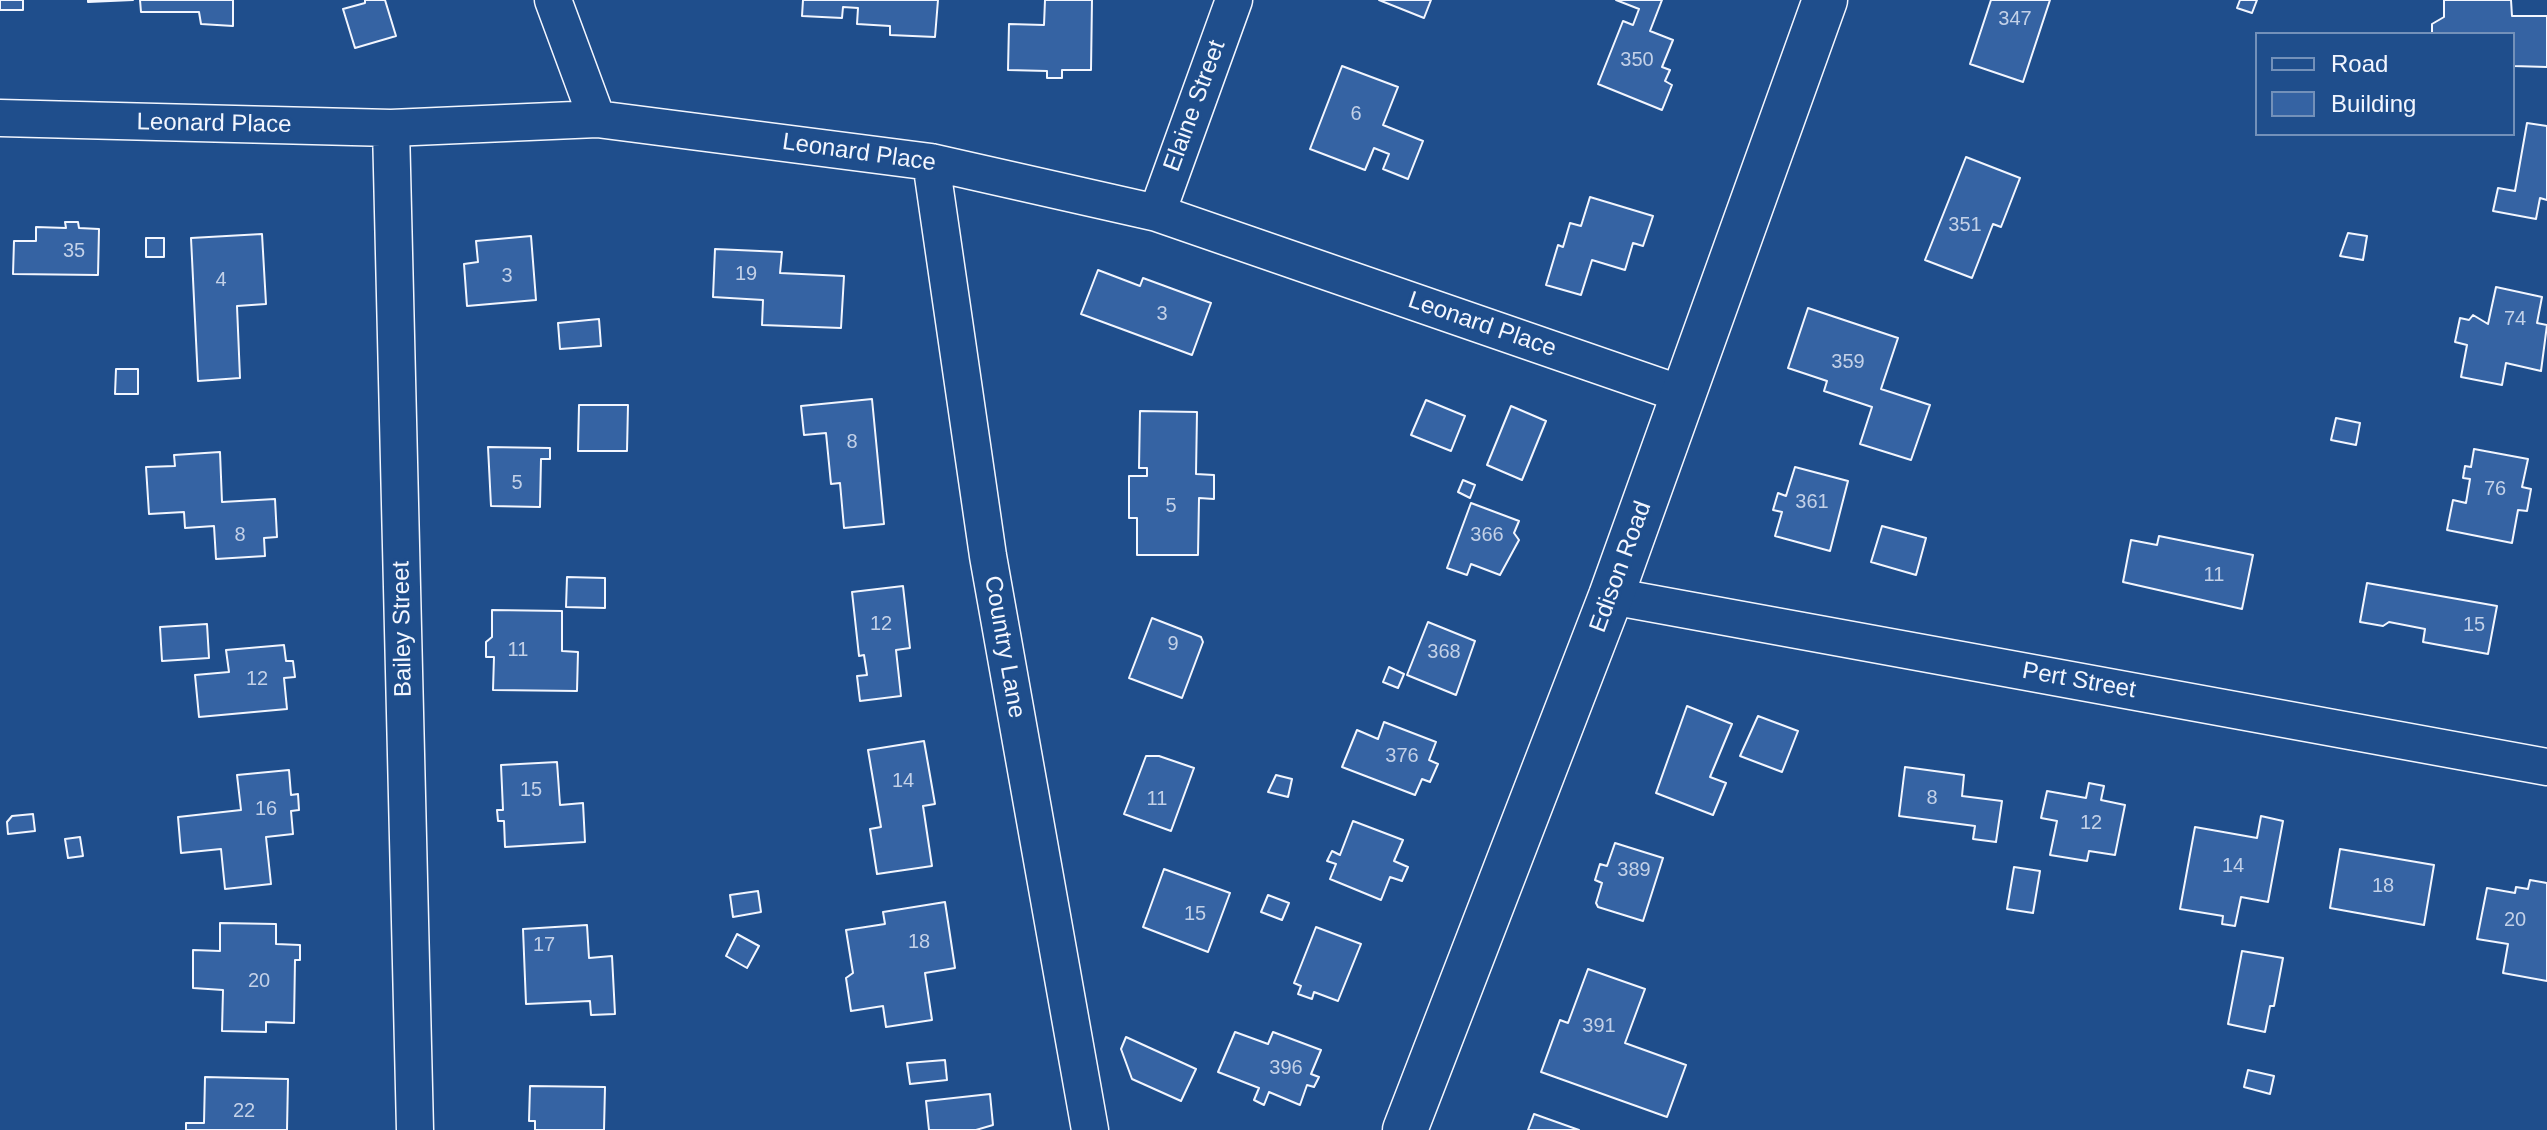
<!DOCTYPE html>
<html>
<head>
<meta charset="utf-8">
<style>
  body { margin:0 }
  #map { position:relative; width:2547px; height:1130px; overflow:hidden; background:#1f4e8c; font-family:Arial,sans-serif }
  canvas { display:block }
  .legend { position:absolute; left:2255px; top:32px; width:260px; height:104px; box-sizing:border-box; background:#1f4e8c; border:2px solid #7391ba; margin:0; padding:10px 14px; list-style:none; font-size:24px; color:#f2f6ff }
  .legend li { display:flex; align-items:center; gap:16px; height:40px }
  .legend b { width:40px; border:2px solid #7391ba }
</style>
</head>
<body>
<div id="map">
<canvas width="2547" height="1130"></canvas>
<ul class="legend">
<li><b style="height:10px;background:#1f4e8c"></b>Road</li>
<li><b style="height:22px;background:#3563a3"></b>Building</li>
</ul>
</div>
<script>
const ctx = document.querySelector('canvas').getContext('2d');
ctx.lineJoin = 'round';
function fillPath(path, color) {
  ctx.fillStyle = color;
  ctx.fill(path, 'evenodd');
}
function stroke(path, color, width, dash) {
  ctx.strokeStyle = color;
  ctx.lineWidth = width;
  ctx.lineCap = dash ? 'butt' : 'round';
  ctx.setLineDash(dash || []);
  ctx.stroke(path);
}
function drawText(font, color, halo, rows, align = 'center') {
  ctx.font = font + ' Arial,sans-serif';
  ctx.lineWidth = 6;
  ctx.setLineDash([]);
  ctx.textBaseline = 'middle';
  ctx.strokeStyle = halo;
  ctx.fillStyle = color;
  for (const [text, x, y, turn = 0] of rows) {
    ctx.save();
    ctx.translate(x, y);
    ctx.rotate((+turn || 0) * Math.PI / 180);
    ctx.textAlign = isNaN(turn) ? turn : align;
    if (halo) ctx.strokeText(text, 0, 0);
    ctx.fillText(text, 0, 0);
    ctx.restore();
  }
}
const building = new Path2D(`
  M0,0h23v10h-23z
  M88,0h45l-45,2z
  M140,0h93v26l-32,-2 -2,-12h-58z
  M365,0h20l11,36 -41,12 -12,-39 22,-6z
  M803,0h135l-3,37 -45,-2v-9l-33,-2 1,-16 -15,-1 -1,11 -40,-2z
  M1045,0h47l-1,70h-29v8h-15v-7l-39,-1 1,-46 35,1z
  M1379,0h52l-7,18z
  M1616,0h46l-12,31 23,9 -11,27 8,3 -5,11 7,4 -10,25 -64,-26 25,-63 10,4 6,-16z
  M1991,0h59l-27,82 -53,-18z
  M2240,0h17l-5,13 -15,-5z
  M2444,0h67l1,16h35v51l-34,-1v-32h-81v-10l12,-7z
  M1342,66l56,21 -15,38 40,16 -15,38 -25,-10 6,-15 -15,-6 -9,22 -55,-21z
  M2527,123l20,3v74l-7,-2 -4,21 -43,-8 5,-23 17,3z
  M1966,157l54,21 -19,49 -8,-3 -21,54 -47,-18z
  M1590,197l63,19 -10,30 -10,-3 -8,27 -33,-10 -11,35 -35,-10 12,-40 5,2 7,-24 11,3z
  M65,222h13l1,6 20,1 -1,46 -85,-1 1,-33h22v-14l30,1z
  M2348,233l19,3 -4,24 -23,-4z
  M262,234l4,70 -29,2 3,72 -42,3 -7,-143z
  M531,236l5,64 -69,6 -3,-42 14,-2 -2,-21z
  M146,238h18v19h-18z
  M715,249l67,3 -2,21 64,3 -3,52 -79,-3 1,-25 -50,-3z
  M1098,270l42,16 3,-8 68,25 -19,52 -111,-41z
  M2496,287l46,10 -5,26 10,2 -6,46 -35,-8 -4,22 -41,-8 6,-32 -12,-3 5,-24 9,2 4,-5 15,9z
  M1808,308l90,30 -17,51 49,16 -19,55 -51,-16 12,-37 -48,-16 3,-10 -39,-13z
  M599,319l2,27 -41,3 -2,-26z
  M116,369h22v25h-23z
  M872,399l12,125 -40,4 -4,-45 -9,1 -5,-51 -22,2 -3,-29z
  M1426,400l39,16 -14,35 -40,-16z
  M579,405h49l-1,46h-49z
  M1511,406l35,15 -24,59 -35,-15z
  M1140,411l57,1 -1,62 18,1v24l-15,-1 -1,57h-61v-37h-8v-42h18v-8h-8z
  M2336,418l24,5 -4,22 -25,-5z
  M488,447l62,1v11h-9l-1,48 -49,-1z
  M2474,449l54,10 -6,28 9,2 -4,22 -9,-1 -6,33 -65,-13 6,-30 13,3 4,-24 -7,-1 2,-12 6,1z
  M220,452l2,50 53,-3 2,38 -13,1 1,18 -49,3 -2,-33 -29,2 -1,-16 -35,2 -3,-47 29,-1 -1,-11z
  M1795,467l53,14 -18,70 -55,-15 7,-24 -9,-2 5,-17 8,3z
  M1463,480l12,5 -5,13 -12,-6z
  M1471,503l48,18 -5,12 5,7 -19,35 -29,-11 -4,11 -20,-7z
  M1882,526l44,12 -10,37 -45,-13z
  M2159,536l94,19 -11,54 -119,-27 8,-42 26,5z
  M567,577l38,1v30l-39,-1z
  M2367,583l130,23 -9,48 -65,-12 2,-13 -36,-7 -6,4 -23,-4z
  M903,586l7,62 -14,2 5,46 -41,5 -3,-25 10,-1 -3,-20 -5,1 -7,-64z
  M492,610l70,1v40l16,1 -1,39 -84,-1 1,-33h-8v-15l6,-5z
  M1152,618l49,19 2,5 -21,56 -53,-20z
  M1428,622l47,19 -19,54 -49,-20z
  M207,624l2,34 -47,3 -2,-34z
  M284,645l2,16h7l2,16 -11,1 3,31 -88,8 -4,-42 34,-3 -3,-22z
  M1389,667l15,7 -6,14 -15,-6z
  M1687,706l45,18 -22,53 16,6 -13,32 -57,-22z
  M1758,716l40,15 -16,41 -42,-16z
  M1384,722l52,20 -7,18 9,4 -8,18 -8,-3 -7,16 -73,-28 15,-37 21,9z
  M924,741l11,63 -12,2 9,60 -55,8 -7,-45 11,-2 -13,-77z
  M1146,756h13l35,12 -23,63 -47,-17z
  M557,762l3,43 23,-2 2,39 -80,5 -1,-26h-6l-1,-11h6l-2,-45z
  M1905,767l59,8 -2,21 40,5 -6,41 -23,-3 2,-13 -76,-10z
  M289,770l2,25 7,-1 1,16 -8,1 2,23 -27,3 5,47 -46,5 -4,-40 -40,4 -3,-36 63,-7 -4,-35z
  M1276,775l16,4 -4,18 -20,-5z
  M2089,783l15,3 -3,14 24,5 -10,50 -26,-4 -2,10 -37,-6 7,-34 -16,-3 6,-27 39,7z
  M33,814l2,17 -27,3 -1,-12 5,-6z
  M2261,816l22,5 -15,81 -27,-5 -6,29 -13,-2 1,-8 -43,-7 15,-82 62,11z
  M1353,821l50,19 -9,21 14,6 -6,14 -12,-4 -9,23 -51,-21 6,-15 -9,-3 5,-10 8,4z
  M80,837l3,19 -15,2 -3,-19z
  M1615,843l48,15 -20,63 -45,-14 -2,-4 6,-20 -7,-3 5,-16 7,2z
  M2340,849l94,16 -10,60 -94,-17z
  M2014,867l26,4 -7,42 -26,-4z
  M1164,869l66,24 -22,59 -65,-25z
  M2530,880l17,3v98l-44,-8 5,-29 -31,-5 10,-51 28,5 1,-6 12,2z
  M758,891l3,21 -28,5 -3,-22z
  M1268,895l21,8 -7,17 -21,-8z
  M945,902l10,66 -30,5 7,47 -46,7 -3,-21 -32,5 -5,-33 7,-5 -7,-43 39,-6 -2,-12z
  M220,923l56,1v20l24,1v15h-5l-1,63 -28,-1v10l-44,-1 1,-41 -30,-2v-38l27,1z
  M587,925l2,33 23,-2 3,58 -24,1 -1,-14 -64,3 -3,-75z
  M1316,927l45,17 -23,57 -24,-9 -2,7 -14,-5 3,-8 -7,-3z
  M737,934l22,12 -12,22 -21,-12z
  M2242,951l41,7 -9,48h-4l-5,26 -37,-8z
  M1588,969l57,20 -20,54 61,22 -19,52 -126,-45 19,-52 8,3z
  M1235,1032l33,12 5,-12 48,18 -10,24 8,3 -5,10 -7,-2 -7,20 -31,-13 -5,13 -10,-5 5,-12 -41,-16z
  M1126,1037l70,32 -15,32 -49,-22 -11,-30z
  M945,1060l2,20 -37,4 -3,-21z
  M2248,1070l26,6 -4,18 -26,-7z
  M205,1077l83,2 -1,51h-101v-7h18z
  M530,1086l75,1 -1,43h-69v-9h-6z
  M990,1094l3,31 -17,5h-47l-3,-29z
  M1534,1114l45,16h-51z`);
fillPath(building, '#3563a3');
stroke(building, '#f2f6ff', 2);
const minor = new Path2D(`
  M553,0l44,119
  M0,118l391,10 206,-9 334,43 226,51 527,182
  M391,128l24,1002
  M931,162l57,394 102,574
  M1157,213l77,-213
  M1611,596l936,171`);
const tertiary = new Path2D(`
  M1405,1130l206,-534 214,-596`);
stroke(minor, '#f2f6ff', 39);
stroke(tertiary, '#f2f6ff', 47);
stroke(minor, '#1f4e8c', 36);
stroke(tertiary, '#1f4e8c', 44);
drawText('20px', '#c3d1e8', null, [
  ["347",2015,19],
  ["350",1637,60],
  ["6",1356,114],
  ["351",1965,225],
  ["35",74,251],
  ["19",746,274],
  ["3",507,276],
  ["4",221,280],
  ["3",1162,314],
  ["74",2515,319],
  ["359",1848,362],
  ["8",852,442],
  ["5",517,483],
  ["76",2495,489],
  ["361",1812,502],
  ["5",1171,506],
  ["8",240,535],
  ["366",1487,535],
  ["11",2214,575],
  ["12",881,624],
  ["15",2474,625],
  ["9",1173,644],
  ["11",518,650],
  ["368",1444,652],
  ["12",257,679],
  ["376",1402,756],
  ["14",903,781],
  ["15",531,790],
  ["8",1932,798],
  ["11",1157,799],
  ["16",266,809],
  ["12",2091,823],
  ["14",2233,866],
  ["389",1634,870],
  ["18",2383,886],
  ["15",1195,914],
  ["20",2515,920],
  ["18",919,942],
  ["17",544,945],
  ["20",259,981],
  ["391",1599,1026],
  ["396",1286,1068],
  ["22",244,1111]
]);
drawText('24px', '#f2f6ff', '#1f4e8c', [
  ["Elaine Street",1195,106,-70],
  ["Leonard Place",214,124,1],
  ["Leonard Place",859,153,8],
  ["Leonard Place",1482,325,19],
  ["Edison Road",1621,567,-70],
  ["Bailey Street",403,629,-91],
  ["Country Lane",1004,647,80],
  ["Pert Street",2079,681,10]
]);
</script>
</body>
</html>
